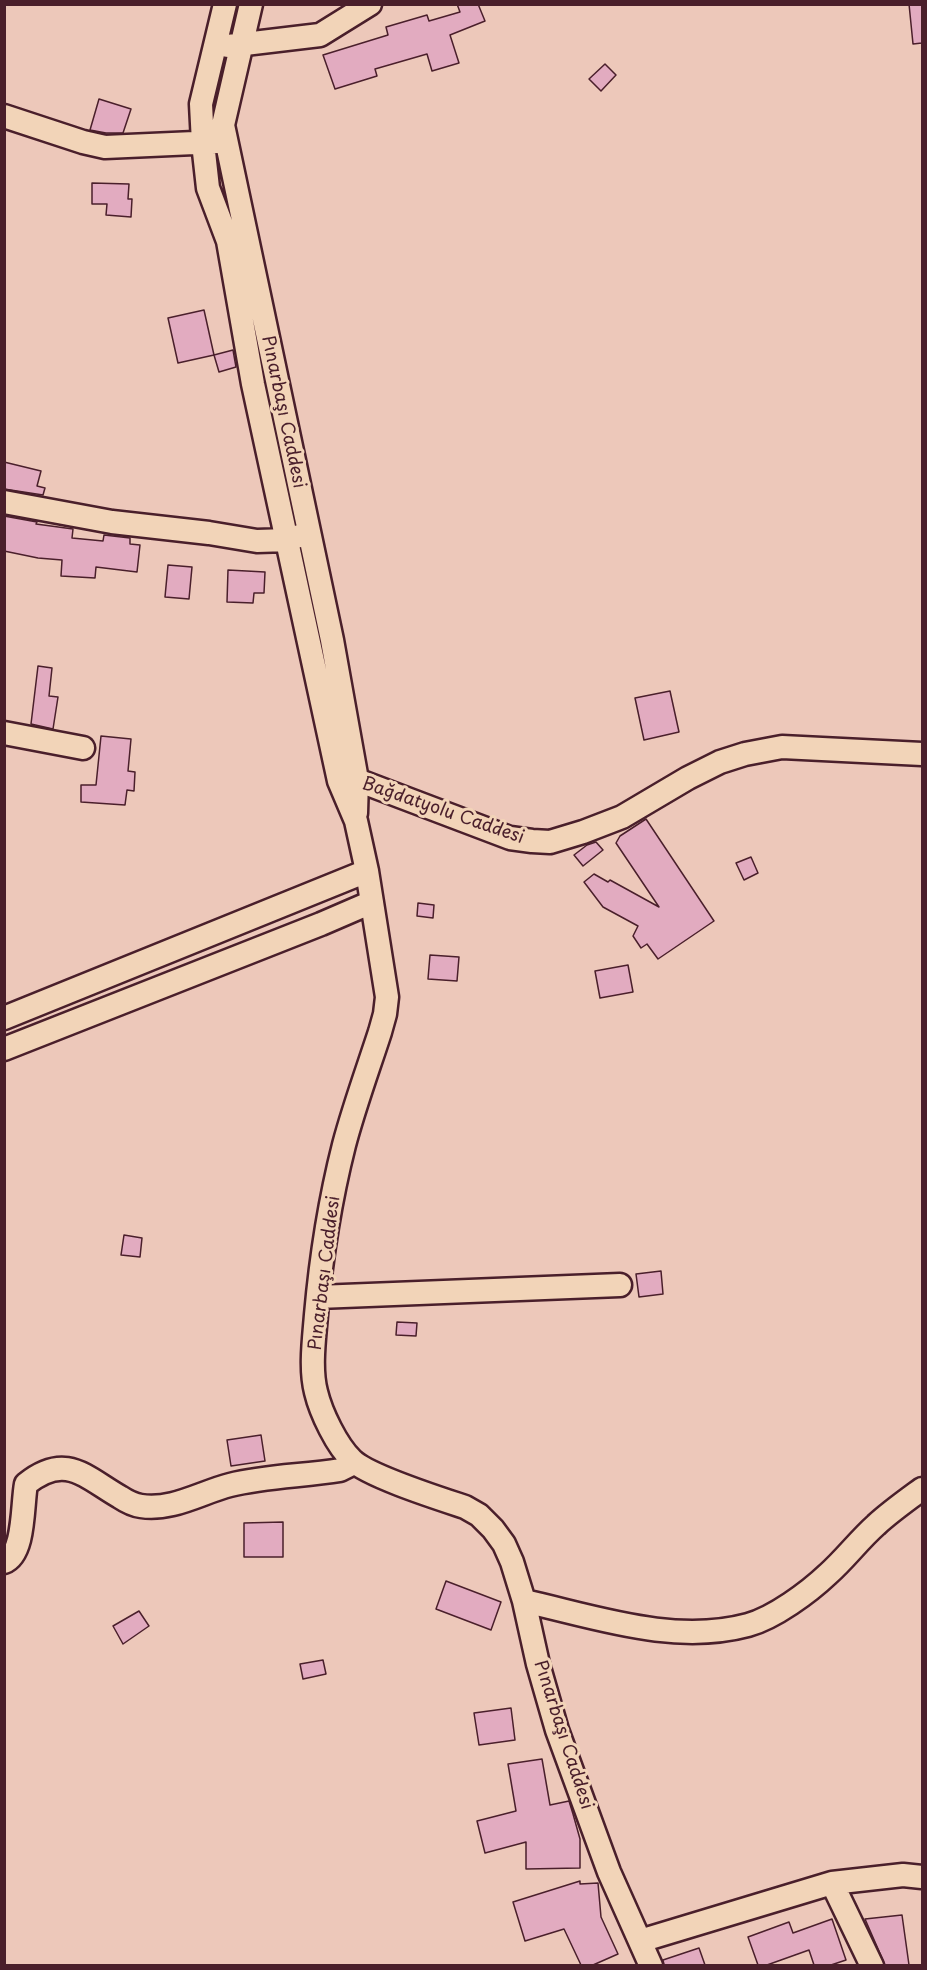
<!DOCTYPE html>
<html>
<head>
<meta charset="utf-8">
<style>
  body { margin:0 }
  #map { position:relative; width:927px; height:1970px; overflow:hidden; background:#edc8ba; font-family:"Playpen Sans",sans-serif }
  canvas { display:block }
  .frame { position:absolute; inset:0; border:6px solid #4a1f2b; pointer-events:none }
</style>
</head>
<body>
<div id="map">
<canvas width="927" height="1970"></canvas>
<div class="frame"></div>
</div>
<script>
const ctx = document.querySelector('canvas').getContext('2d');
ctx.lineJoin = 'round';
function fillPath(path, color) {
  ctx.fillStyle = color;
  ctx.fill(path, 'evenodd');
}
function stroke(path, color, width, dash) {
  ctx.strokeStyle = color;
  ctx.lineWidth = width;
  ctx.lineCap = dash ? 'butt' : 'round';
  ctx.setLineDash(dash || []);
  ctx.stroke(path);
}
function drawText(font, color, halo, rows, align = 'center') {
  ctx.font = font + ' "Playpen Sans",sans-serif';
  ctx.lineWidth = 6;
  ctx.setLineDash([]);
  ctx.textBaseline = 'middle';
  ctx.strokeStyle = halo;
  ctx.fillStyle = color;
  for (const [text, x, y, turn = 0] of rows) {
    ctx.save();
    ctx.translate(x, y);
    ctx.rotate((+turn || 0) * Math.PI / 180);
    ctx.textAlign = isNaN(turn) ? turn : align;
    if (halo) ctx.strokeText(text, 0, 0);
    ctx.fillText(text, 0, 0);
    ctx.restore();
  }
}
const building = new Path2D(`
  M457,4h21l7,17 -35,14 9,28 -27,8 -5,-17 -52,15 2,7 -42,13 -12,-34 65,-20 -2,-8 41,-12 2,6 31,-9z
  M909,4h13v39l-9,1z
  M605,64l11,11 -15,16 -12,-12z
  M99,99l32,10 -8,24h-17l-16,-3z
  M92,183l37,1 -1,15h4l-1,18 -25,-2 1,-11h-15z
  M204,310l10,45 -36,8 -10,-45z
  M233,350l3,17 -17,5 -5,-17z
  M4,462l37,9 -4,15 8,2 -2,7 -39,-6z
  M4,516l33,6 -1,2 37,5 -1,9 31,3 1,-6 26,3v6l10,1 -3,27 -41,-5 -1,11 -34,-2 1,-16 -24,-2 -34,-7z
  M168,565l24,2 -3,32 -24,-2z
  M228,570l37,2 -1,21h-10l-1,10 -26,-1z
  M38,666l14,2 -3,28 9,1 -5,32 -22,-5z
  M670,691l9,41 -35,8 -9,-42z
  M101,736l30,3 -3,32 7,1 -1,19 -7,-1 -2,15 -44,-3v-17h15z
  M646,819l68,102 -56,38 -11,-15 -6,4 -8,-12 5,-10 -35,-19 -19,-25 10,-8 14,8 2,-2 49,27 -43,-64 4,-7z
  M596,842l7,8 -20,16 -9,-11 13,-10z
  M751,857l7,16 -14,7 -8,-17z
  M418,903l16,2 -1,13 -16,-2z
  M430,955l29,2 -2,24 -29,-2z
  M628,965l5,27 -33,6 -5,-27z
  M124,1235l18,3 -2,19 -19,-2z
  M661,1271l2,23 -24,3 -3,-23z
  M397,1322l20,1 -1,13 -20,-1z
  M261,1435l4,26 -34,5 -4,-26z
  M283,1522v35h-39v-34z
  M446,1581l55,21 -10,28 -55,-21z
  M139,1611l10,15 -26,18 -10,-18z
  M323,1660l3,14 -23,5 -3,-15z
  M511,1708l4,32 -36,5 -5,-32z
  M542,1759l8,46 19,-4 4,13 7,25v29l-54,1v-27l-41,11 -8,-32 39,-10 -8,-47z
  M580,1881v3l18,-1 3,34 17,37 -25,11h-12l-17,-36 -39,12 -12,-39z
  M902,1915l7,50h-24l-20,-46z
  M832,1919l14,41 -15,5h-17l-5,-15 -42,15h-9l-10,-28 41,-15 4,11z
  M699,1948l6,17h-41l-1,-5z`);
fillPath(building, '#e2abc0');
stroke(building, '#4a1f2b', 1.5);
const minor = new Path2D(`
  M225,4l-24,100 2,39 5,45 20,53 25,143 86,397 17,40 11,50 20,126 -2,17 -5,18c-12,37 -26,75 -36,113 -14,55 -23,113 -28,170 -2,25 -6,54 0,77 5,21 21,54 36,68 16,16 89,39 113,47l14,8 14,14 11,15 8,18 12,39 14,63 19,66 52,142 42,94
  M251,4l-28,121 109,515 25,140 -1,33
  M228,46l92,-11 50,-31
  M4,116l79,26 22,5 112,-5
  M4,502l108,20 97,11 48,8 31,-1 14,-5
  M4,733l79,15
  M344,781l13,-1 153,58 22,3 18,1 33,-10 39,-15 66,-39 32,-16 25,-8 37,-7 140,7
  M4,1018l363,-147
  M4,1049l317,-125 51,-22
  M318,1297l302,-12
  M4,1562c21,-8 18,-57 22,-78 40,-32 59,-7 94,13 6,4 14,8 21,9 31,5 61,-14 89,-21 36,-9 74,-9 110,-15l14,-7
  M524,1601c72,16 150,44 224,24 26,-7 61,-33 80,-51 17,-15 31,-34 48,-49 14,-13 31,-25 46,-36
  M832,1883l40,83
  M640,1941l192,-58 71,-8 19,2`);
stroke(minor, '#4a1f2b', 27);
stroke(minor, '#f2d4b8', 22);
drawText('18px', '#4a1f2b', '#f2d4b8', [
  ["Pınarbaşı Caddesi",283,412,78],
  ["Bağdatyolu Caddesi",443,811,19],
  ["Pınarbaşı Caddesi",325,1273,-83],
  ["Pınarbaşı Caddesi",563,1735,72]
]);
</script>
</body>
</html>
